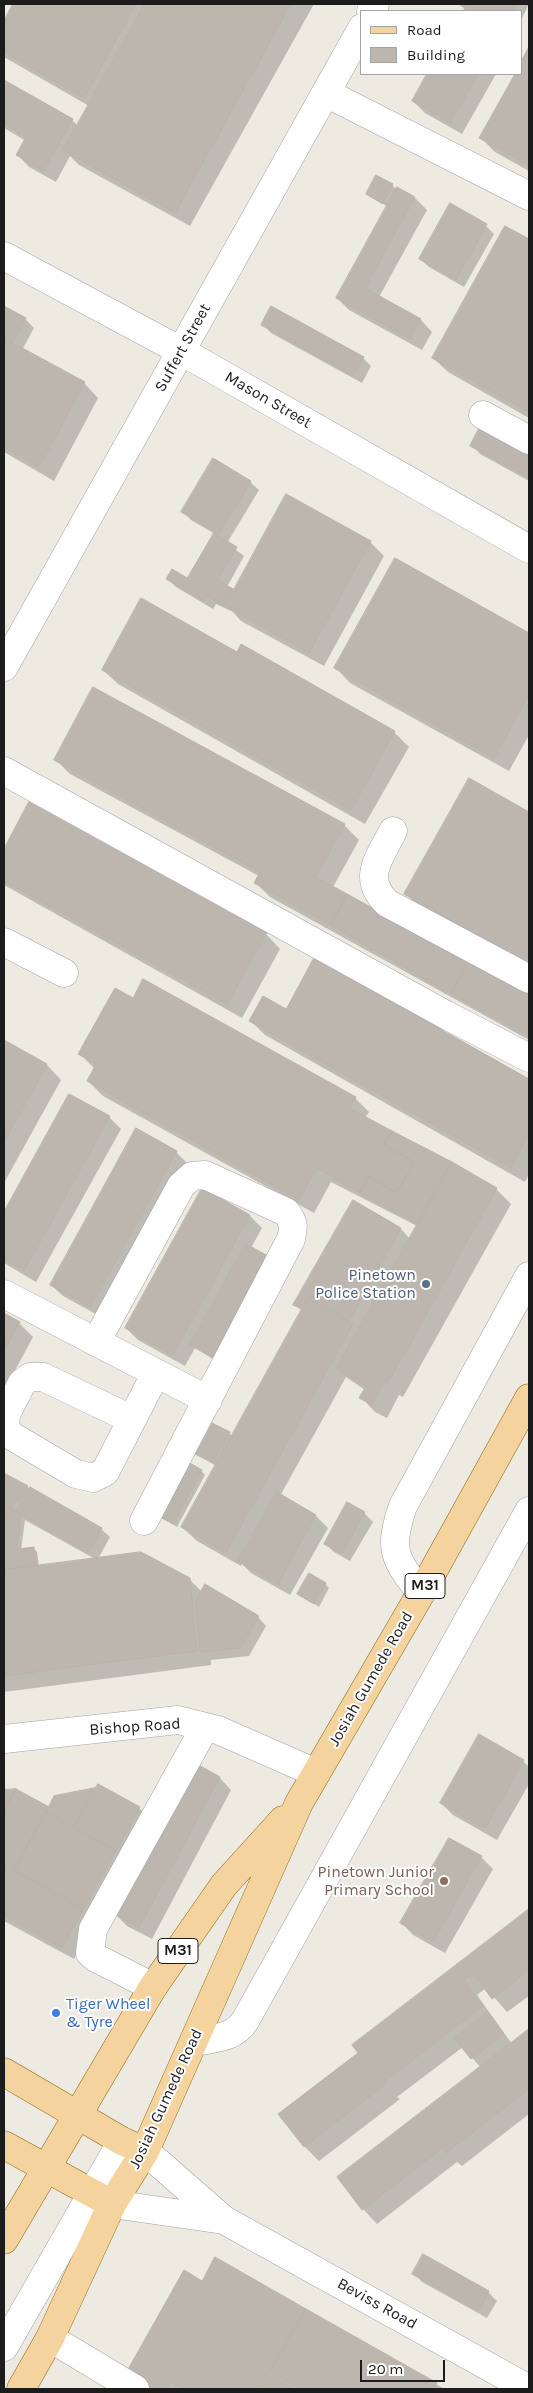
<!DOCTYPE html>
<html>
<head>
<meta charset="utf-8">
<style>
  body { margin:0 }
  #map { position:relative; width:533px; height:2393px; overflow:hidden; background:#edeae2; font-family:Karla,sans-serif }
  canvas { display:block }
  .frame { position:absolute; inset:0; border:5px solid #1c1c1c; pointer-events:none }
  .legend { position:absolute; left:360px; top:10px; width:162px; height:65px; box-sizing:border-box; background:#fff; border:1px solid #a4a4a4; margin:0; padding:6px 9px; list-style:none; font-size:15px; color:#1c1c1c }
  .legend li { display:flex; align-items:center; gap:10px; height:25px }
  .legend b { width:25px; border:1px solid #a4a4a4 }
  .scale { position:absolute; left:360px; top:2360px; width:85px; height:22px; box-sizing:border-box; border:2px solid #1c1c1c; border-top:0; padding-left:6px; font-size:15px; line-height:18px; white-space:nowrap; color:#1c1c1c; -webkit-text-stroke:4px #fff; paint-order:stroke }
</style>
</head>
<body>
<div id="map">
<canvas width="533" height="2393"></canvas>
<div class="frame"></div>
<ul class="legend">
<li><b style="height:6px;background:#f5d39f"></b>Road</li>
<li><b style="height:14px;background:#bdb6af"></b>Building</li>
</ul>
<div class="scale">20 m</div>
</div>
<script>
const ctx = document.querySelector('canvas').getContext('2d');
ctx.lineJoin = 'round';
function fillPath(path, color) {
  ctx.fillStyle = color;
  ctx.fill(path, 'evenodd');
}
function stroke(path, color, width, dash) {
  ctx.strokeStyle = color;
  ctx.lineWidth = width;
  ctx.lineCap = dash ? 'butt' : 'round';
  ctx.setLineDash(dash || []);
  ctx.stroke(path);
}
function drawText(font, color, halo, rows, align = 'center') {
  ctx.font = font + ' Karla,sans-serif';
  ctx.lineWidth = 4;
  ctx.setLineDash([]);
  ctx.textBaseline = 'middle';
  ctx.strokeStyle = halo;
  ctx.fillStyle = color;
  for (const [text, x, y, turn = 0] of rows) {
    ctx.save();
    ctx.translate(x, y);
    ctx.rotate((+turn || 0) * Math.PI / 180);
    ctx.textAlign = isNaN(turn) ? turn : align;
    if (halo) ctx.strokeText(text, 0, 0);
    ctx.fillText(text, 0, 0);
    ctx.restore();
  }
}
fillPath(new Path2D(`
  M15,4h299l-124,222 -111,-61 -9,-9 -14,26 -27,-15 -11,-12 8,-14 -22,-13v-47l68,39 6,6 11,-20 -85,-49v-34z
  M461,4h68l-7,14v-7h-59l1,-2z
  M529,49v122l-34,-19 -14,-14 35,-64h6v-11z
  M428,74h68l-34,60 -37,-21 -12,-12z
  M392,185l5,5 18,8 12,12 -48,87 42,23 11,12 -10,18 -73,-40 -12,-12 51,-91 -21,-13z
  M486,226l8,8 -30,53 -35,-20 -9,-8z
  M505,227l24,14v177l-81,-46 -15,-14z
  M4,308l22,12 8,8 -12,22 62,33 14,15 -44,83 -50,-29z
  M263,325l100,33 8,8 -9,17 -91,-50z
  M481,429l48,27v25l-49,-27 -8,-9z
  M250,482l9,8 -32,53 17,13 -17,31 7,5 136,-50 14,14 -60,110 -83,-45 -8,-9 -17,-8 -3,5 -37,-22 -8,-8 19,1 28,-46 -24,-14 -9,-9z
  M395,560l134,75v100l-20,36 -159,-88 -14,-15z
  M103,670l291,62 15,15 -44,77 -247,-140z
  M94,689l250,136 15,15 -26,47 196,108v45l-259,-143 -14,-14 3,-7 -189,-102 -14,-14z
  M470,780l59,33v157l-109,-62 -14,-14z
  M30,804l236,130 14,15 -38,69 -238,-133v-34z
  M320,951l133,64 -10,17 86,49v93l-4,8 -260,-147 -14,-14 35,-11z
  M134,1000l221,98 14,14 -4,6 131,71 15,15 -108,193 -4,-2 -12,23 -12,-6 -14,-15 4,-7 -19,-13 -66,119 36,20 12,12 -38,67 -39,-22 -9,-9 -1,2 -44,-25 -15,-14 34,-61 -19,-12 32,-21 3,3 70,-125 -7,-7 58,-102 48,27 9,10 7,-13 -86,-44 -17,31 -211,-117 -15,-15 7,-12 -15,-15z
  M4,1042l43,23 14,15 -57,103z
  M70,1095l39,22 12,12 -85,153 -32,-19v-48z
  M176,1152l12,12 -85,154 -40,-22 -12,-11z
  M203,1190l47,26 12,12 -11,20 16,9 -46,107 -26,-16 -10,18 -47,-26 -12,-12z
  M4,1314l15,9 14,14 -29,54z
  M201,1471l4,4 -28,52 -15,-10z
  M4,1474l97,55 9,8 -12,22 91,20 13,13 56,25 8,9 -17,30 -38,4v5l-207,27zM25,1520l70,39 -56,7 -2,-14 -4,-4 -12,2z
  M364,1513l9,9 -23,39 -16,-9 -9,-9z
  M325,1584l4,4 -10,19 -20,-13z
  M479,1736l44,25 6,6v17l-32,56 -44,-25 -12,-12z
  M195,1765l25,13 11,12 -79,149 -25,-13 -12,-12z
  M15,1790l34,19 6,-12 41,-7 43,18 8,8 -20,48 -53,95 -70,-38v-130z
  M481,1857l12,12 -48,84 -32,-18 -11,-12z
  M529,1911v85l-22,16 -21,-24 -9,7 35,49 17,-13v83l-67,52 -5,-4 -80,62 -14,-15 118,-141 -18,-21 -66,50 3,2 -81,62 -14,-14 -25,-33 80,-61 -6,-8z
  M216,2259l225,128 3,2h-298l-4,-2z
  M414,2273l74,19 9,9 -10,17 -65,-36z`), '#0003');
const building = new Path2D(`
  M13,4h123l-52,94 -80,-46v-31z
  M145,4h146l-116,209 -112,-63z
  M459,4h58l-5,7h-42z
  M529,47v118l-50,-27 36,-64h7v-14z
  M427,74h51l-28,49 -38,-22z
  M4,80l69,39 -30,52 -27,-16 10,-18 -22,-13z
  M376,175l17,9 -10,20 -17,-10z
  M397,187l18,10 -50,91 56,31 -11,20 -74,-41z
  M450,203l37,21 -31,56 -37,-21z
  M505,226l24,13v173l-97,-54z
  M4,306l22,12 -13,25 -9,-5z
  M271,306l93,51 -11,19 -92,-51z
  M4,338l81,44 -46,85 -35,-19z
  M480,427l49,27v24l-59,-32z
  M213,458l38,23 -32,53 -38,-22z
  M286,494l85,47 -62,112 -84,-47z
  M214,533l23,14 -19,33 15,9 -10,17 -16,-10 -3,5 -38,-22 6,-10 15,9z
  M395,558l134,75v62l-35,63 -160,-90z
  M141,598l96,54 4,-8 154,87 -44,79 -249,-140z
  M93,687l252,137 -29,53 31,17 -16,31 -77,-42 6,-11 -206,-112z
  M469,778l60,34v152l-125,-70z
  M29,802l238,131 -40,71 -223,-123v-32z
  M347,894l122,67 -18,33 -120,-69z
  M319,949l87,49 -5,9 128,72v55l-18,34 -262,-147 14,-25 23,13z
  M469,961l60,33v42l-78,-42z
  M143,979l213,118 -7,11 43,23 -8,14 30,17 -17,31 -28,-16 -9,16 -43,-25 -18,32 -212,-119 9,-17 -18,-10 37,-66 18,10z
  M4,1040l43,24 -43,79z
  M69,1094l41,22 -86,155 -20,-12v-47z
  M136,1128l41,23 -87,156 -40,-22z
  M392,1131l60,31 -34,62 -58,-31 9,-16 28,16 17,-31 -30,-17z
  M452,1162l45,26 -109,195 -3,-2 -13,24 -13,-7 7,-12 -30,-17z
  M202,1188l48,27 -77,140 -48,-27z
  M353,1200l48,28 -52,93 -41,-23 -6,11 -9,-4z
  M246,1244l22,12 -56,101 -22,-12z
  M308,1298l45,26 -127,229 -45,-26z
  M4,1313l16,9 -16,29z
  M212,1423l18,9 -17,31 -18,-9z
  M190,1463l12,7 -29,54 -13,-7z
  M4,1473l24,13 -9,16 -4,-2 -11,21z
  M30,1487l72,41 -13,25 -73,-41z
  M277,1492l39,23 -38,69 -40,-23z
  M347,1502l18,10 -23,42 -18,-10z
  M11,1508l10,7 -4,27 1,7 16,-2 2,19 -32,4v-49z
  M141,1552l49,26 7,73 -193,25v-106z
  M309,1573l17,10 -12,21 -17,-10z
  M205,1584l54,32 -19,32 -40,4 -5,-50z
  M479,1734l45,26 -39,69 -45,-26z
  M195,1763l25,14 -81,151 -25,-14z
  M98,1784l42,23 -24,44 -42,-24z
  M95,1788l-21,39 -28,-15 8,-16z
  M16,1789l33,18 -35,63 -10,-5v-54z
  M16,1789l-12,22v-21z
  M46,1812l70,39 -33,58 -69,-39z
  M449,1838l33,18 -49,86 -33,-19z
  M4,1865l79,44 -21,39 -58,-32z
  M529,1909v61l-37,29 -19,-26 -9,7 19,26 -99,76 2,2 -82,63 -26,-33 80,-61 -6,-8z
  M488,2012l16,22 -33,25 -17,-21z
  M529,2029v60l-83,64 -3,-5 -81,62 -25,-33z
  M423,2254l66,37 -11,20 -66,-37z
  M215,2257l91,52 -46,80h-77l-13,-7 -4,7h-11l-29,-16 58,-103 18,11z
  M306,2309l131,74 -3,6h-134l-30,-17z
  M270,2375l25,14h-33z`);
fillPath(building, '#bdb6af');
stroke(building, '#bdb1a6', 1);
const minor = new Path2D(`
  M371,11l4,-7
  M326,93l203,103
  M4,256l177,95 348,198
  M483,415l46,25
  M4,667l358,-639
  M4,771l442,244 83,43
  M393,831c-13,26 -32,47 -6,72l142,76
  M4,942l60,31
  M4,1294l204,106
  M96,1342l85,-156 11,-10 13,-1 81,37c8,10 8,15 5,27l-147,282
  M131,1419l-88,-42h-13l-8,6 -16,31 -1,14 5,7 66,39 17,4 12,-6 51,-99
  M421,1593c-27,-35 -33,-43 -18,-87l126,-230
  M4,1739l174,-19 40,10 98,43
  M153,1987l-57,-29 -6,-5 3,-24 112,-202
  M194,2042c20,-4 39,-3 51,-21l284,-510
  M145,2151l79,69 305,169
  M112,2204l112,16
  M50,2338l85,51
  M4,2347l118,-206`);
const major = new Path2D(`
  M4,2072l118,69 23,10
  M4,2145l108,59
  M4,2240l149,-253 71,-102 59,-65
  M21,2389l29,-51 62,-134 33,-53 154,-348 122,-210 108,-195`);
stroke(minor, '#a3a3a3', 29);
stroke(major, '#8b6409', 29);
stroke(minor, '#fff', 28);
stroke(major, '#f5d39f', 28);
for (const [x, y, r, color] of [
  [426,1284,5,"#5c6f8a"],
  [444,1881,5,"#8d6e63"],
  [56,2013,5,"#3f7fe0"]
]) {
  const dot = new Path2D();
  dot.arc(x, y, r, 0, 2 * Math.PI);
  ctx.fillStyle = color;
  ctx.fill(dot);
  stroke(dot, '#fff', 2);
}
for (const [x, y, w] of [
  [425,1586,40],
  [178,1951,40]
]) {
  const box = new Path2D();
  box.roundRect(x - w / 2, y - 12.5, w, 25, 4);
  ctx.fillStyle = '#fff';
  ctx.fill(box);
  stroke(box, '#1c1c1c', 1);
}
drawText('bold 15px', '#1c1c1c', null, [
  ["M31",425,1586],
  ["M31",178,1951]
]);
drawText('16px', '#1c1c1c', '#fff', [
  ["Suffert Street",183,348,-61],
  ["Mason Street",268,400,30],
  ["Josiah Gumede Road",371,1679,-60],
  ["Bishop Road",135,1727,-4],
  ["Josiah Gumede Road",166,2099,-65],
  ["Beviss Road",377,2304,29]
]);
drawText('16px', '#4e5e75', '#fff', [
  ["Pinetown",416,1275],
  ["Police Station",416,1293]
], 'right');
drawText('16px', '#785e54', '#fff', [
  ["Pinetown Junior",434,1872],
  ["Primary School",434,1890]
], 'right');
drawText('16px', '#366cbe', '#fff', [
  ["Tiger Wheel",66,2004],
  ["& Tyre",66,2022]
], 'left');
</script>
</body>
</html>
